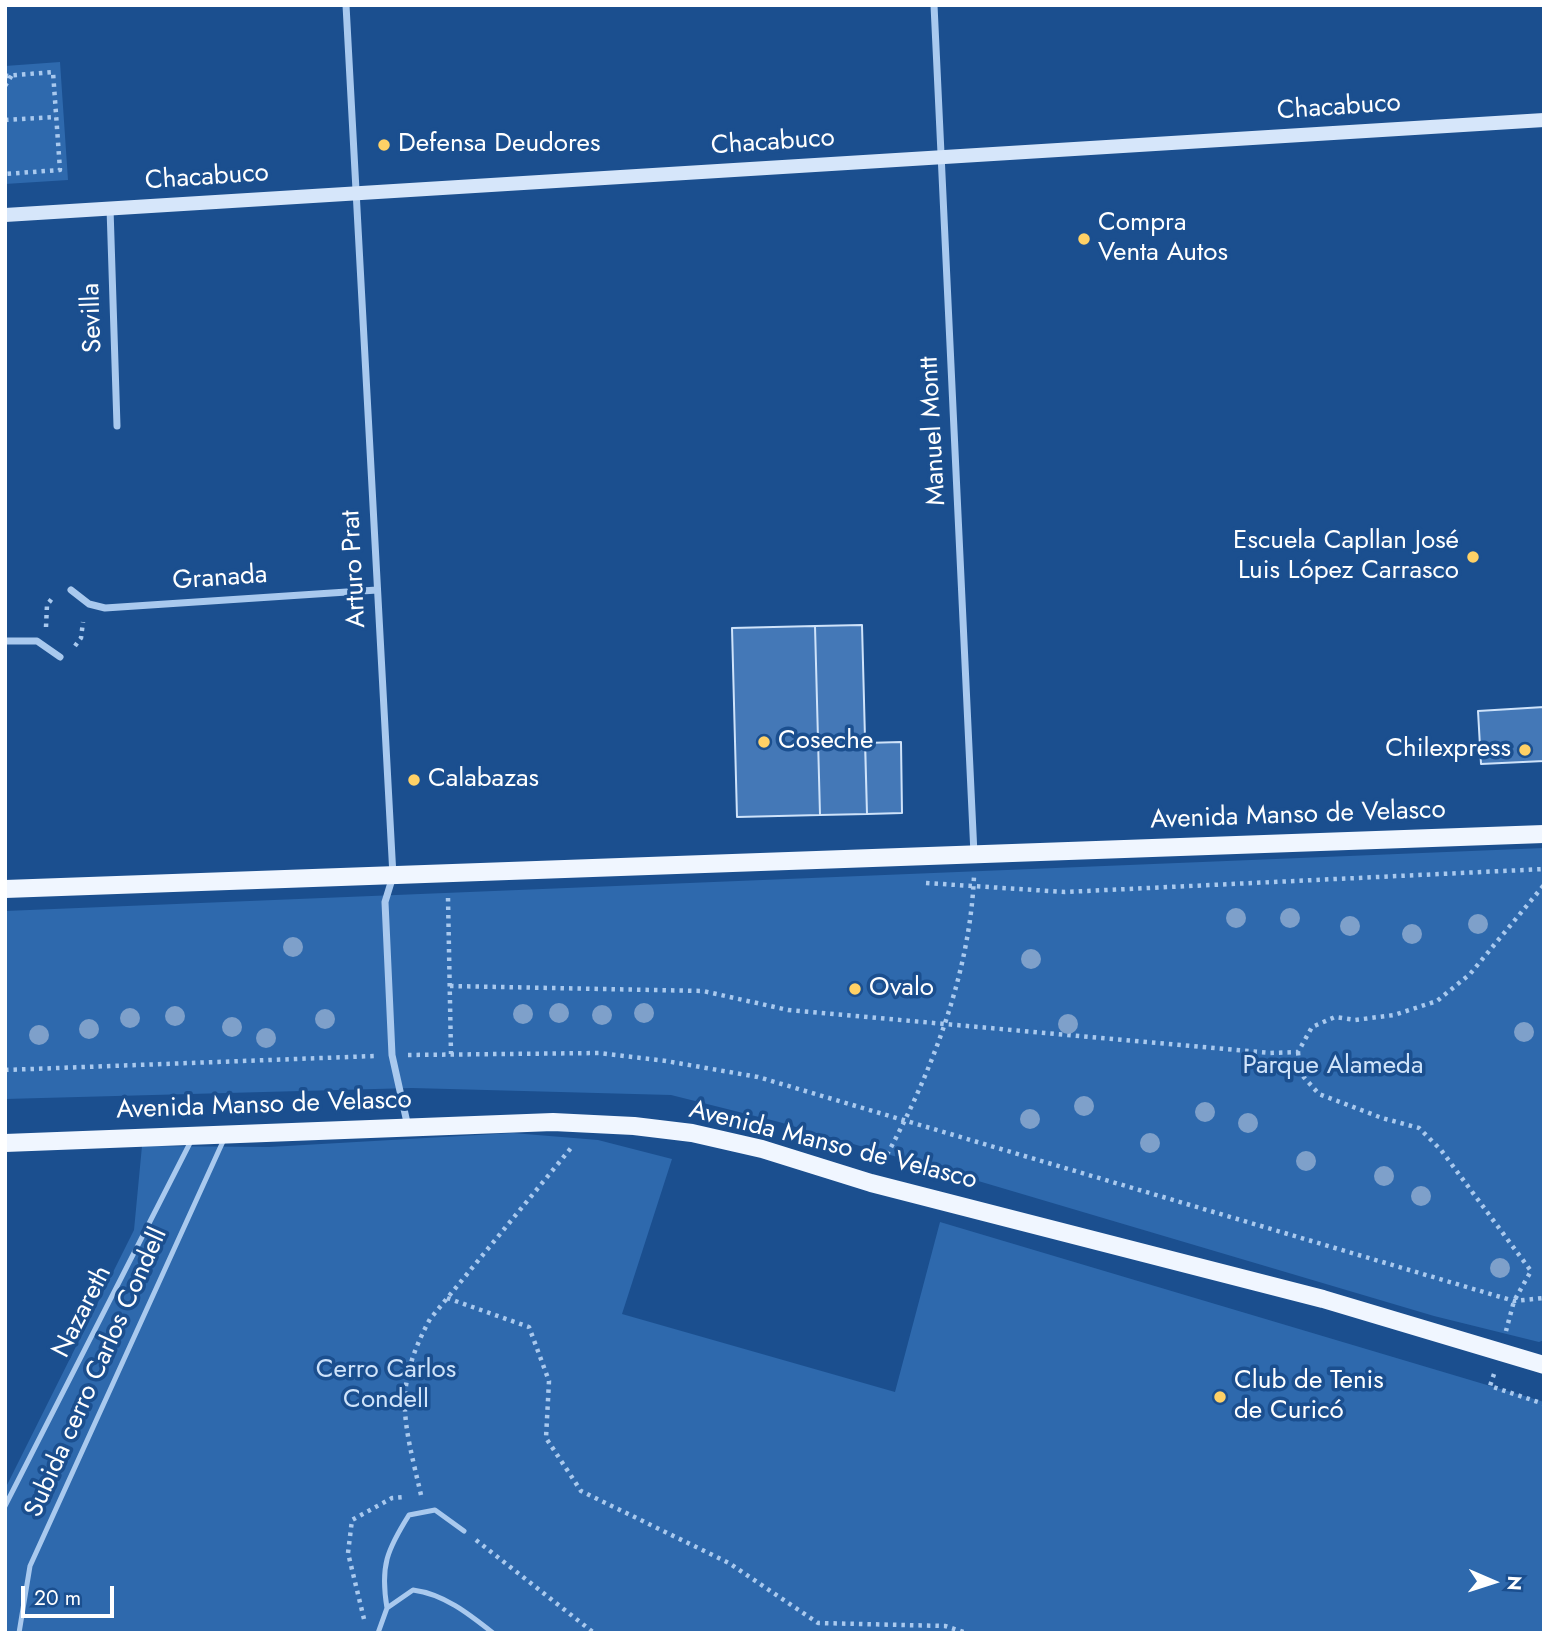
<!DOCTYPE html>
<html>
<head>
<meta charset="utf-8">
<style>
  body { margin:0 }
  #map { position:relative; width:1549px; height:1638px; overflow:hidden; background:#1b4f8f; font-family:Jost,sans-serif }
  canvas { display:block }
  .frame { position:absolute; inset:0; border:7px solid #fff; pointer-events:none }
  .north { position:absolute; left:1458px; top:1547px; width:70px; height:70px; -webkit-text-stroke:5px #1b4f8f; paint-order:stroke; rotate:93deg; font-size:19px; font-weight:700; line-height:28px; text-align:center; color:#fff }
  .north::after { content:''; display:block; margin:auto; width:24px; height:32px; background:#fff; clip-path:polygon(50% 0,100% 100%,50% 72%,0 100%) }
  .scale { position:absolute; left:21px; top:1586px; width:93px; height:32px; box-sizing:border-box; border:4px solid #fff; border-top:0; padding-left:9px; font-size:21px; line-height:24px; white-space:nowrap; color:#fff; -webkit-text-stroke:5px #1b4f8f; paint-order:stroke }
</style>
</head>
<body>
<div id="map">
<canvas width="1549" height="1638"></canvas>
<div class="frame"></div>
<div class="north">N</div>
<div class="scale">20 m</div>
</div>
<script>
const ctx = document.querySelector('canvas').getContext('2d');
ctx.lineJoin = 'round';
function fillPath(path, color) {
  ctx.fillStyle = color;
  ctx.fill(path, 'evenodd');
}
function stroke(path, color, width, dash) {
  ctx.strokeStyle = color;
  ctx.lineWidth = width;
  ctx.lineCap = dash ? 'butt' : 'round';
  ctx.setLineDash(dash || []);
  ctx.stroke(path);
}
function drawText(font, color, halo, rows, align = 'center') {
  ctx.font = font + ' Jost,sans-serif';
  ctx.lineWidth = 7;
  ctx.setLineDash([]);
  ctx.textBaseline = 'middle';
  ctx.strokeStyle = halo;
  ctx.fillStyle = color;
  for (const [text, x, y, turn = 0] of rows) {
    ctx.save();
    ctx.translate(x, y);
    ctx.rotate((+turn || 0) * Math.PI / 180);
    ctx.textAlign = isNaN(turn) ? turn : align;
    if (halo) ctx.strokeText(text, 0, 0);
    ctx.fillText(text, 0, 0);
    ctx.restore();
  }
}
fillPath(new Path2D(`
  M60,62l8,118 -63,4v-118z
  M1544,848v492l-5,2 -105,-26 -655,-194 -108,-27 -259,-7 -407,11v-188z
  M513,1133l85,7 74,19 -50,155 273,78 45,-170 604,180v231h-1539v-144l129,-259 8,-84 127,1z`), '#2e69ad');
const building = new Path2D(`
  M862,625l5,189 -47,1 -5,-189z
  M815,626l5,189 -83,2 -5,-189z
  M1544,707v54l-63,3 -3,-53z
  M901,742l1,71 -35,1 -2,-71z`);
fillPath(building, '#4478b7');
stroke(building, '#cfe3fa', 2);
stroke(new Path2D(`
  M5,76l48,-4 7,98 -55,4
  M5,86l7,-11
  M5,120l51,-3
  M46,627l1,-22 7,-9
  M75,646l6,-8 2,-16
  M926,883l139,9 479,-23
  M448,898l3,156
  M450,986l253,5 85,19 482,43 28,-1 14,-25 23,-10 20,3 39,-5 43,-14 33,-27 74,-89
  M1298,1052l2,21 19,21 63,24 37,10 22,22 90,121 -17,30 -8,30
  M408,1055l191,-2 67,8 92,16 756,224 30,-3
  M5,1070l370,-14
  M883,1162c47,-85 87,-187 91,-286
  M447,1298l82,29 20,54 -3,57 35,53 148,72 89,60 127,3 22,7
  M1494,1374l-4,12 54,18
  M421,1495c-17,-74 -29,-106 9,-176l141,-171
  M476,1540l118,93
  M364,1619l-16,-66 4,-33 40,-22 12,-1`), '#a9c9ee', 4.5, [3.5, 5]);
stroke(new Path2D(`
  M5,1506l186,-365
  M387,1608c-7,-42 0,-58 22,-93l26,-5 29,21
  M19,1633l11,-67 195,-429
  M378,1633l9,-25 26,-18c31,4 56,24 80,43`), '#a9c9ee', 5);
stroke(new Path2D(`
  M346,5l47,871 -8,26 7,153 16,72
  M934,5l40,849
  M110,208l7,218
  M71,590l18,14 16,4 272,-18
  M5,641h32l23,16`), '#a9c9ee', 7);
stroke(new Path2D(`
  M5,215l1539,-95`), '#d6e6fa', 14);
stroke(new Path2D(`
  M5,889l1539,-55
  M5,1143l548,-21 81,4 58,7 70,16 109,34 452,116 221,66`), '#f0f6ff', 18);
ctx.fillStyle = '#7ea0ca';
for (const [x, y] of [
  [1236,918],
  [1290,918],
  [1478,924],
  [1350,926],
  [1412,934],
  [293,947],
  [1031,959],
  [559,1013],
  [644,1013],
  [523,1014],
  [602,1015],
  [175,1016],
  [130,1018],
  [325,1019],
  [1068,1024],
  [232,1027],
  [89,1029],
  [1524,1032],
  [39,1035],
  [266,1038],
  [1084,1106],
  [1205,1112],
  [1030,1119],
  [1248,1123],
  [1150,1143],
  [1306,1161],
  [1384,1176],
  [1421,1196],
  [1500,1268]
]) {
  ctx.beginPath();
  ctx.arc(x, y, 10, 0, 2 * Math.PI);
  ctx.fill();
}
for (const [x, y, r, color] of [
  [384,145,7,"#ffd166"],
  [1084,239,7,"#ffd166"],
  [1473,557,7,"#ffd166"],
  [764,742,7,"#ffd166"],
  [1525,750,7,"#ffd166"],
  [414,780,7,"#ffd166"],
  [855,989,7,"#ffd166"],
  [1220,1397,7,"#ffd166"]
]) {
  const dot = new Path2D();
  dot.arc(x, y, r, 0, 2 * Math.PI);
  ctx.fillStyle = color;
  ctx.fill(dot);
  stroke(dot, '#1b4f8f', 2.5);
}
drawText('26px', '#fff', '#1b4f8f', [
  ["Chacabuco",1339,108,-4],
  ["Chacabuco",773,143,-4],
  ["Chacabuco",207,178,-4],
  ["Sevilla",93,318,-92],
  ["Manuel Montt",934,431,-93],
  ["Arturo Prat",355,569,-93],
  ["Granada",220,579,-4],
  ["Avenida Manso de Velasco",1298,816,-2],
  ["Avenida Manso de Velasco",264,1106,-2],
  ["Avenida Manso de Velasco",833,1146,14],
  ["Nazareth",83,1312,-63],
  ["Subida cerro Carlos Condell",97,1373,-66]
]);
drawText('26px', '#fff', '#1b4f8f', [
  ["Defensa Deudores",398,145],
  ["Compra",1098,224],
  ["Venta Autos",1098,254],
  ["Escuela Capllan José",1459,542,"right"],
  ["Luis López Carrasco",1459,572,"right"],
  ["Coseche",778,742],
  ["Chilexpress",1511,750,"right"],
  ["Calabazas",428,780],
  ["Ovalo",869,989],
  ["Club de Tenis",1234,1382],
  ["de Curicó",1234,1412]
], 'left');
drawText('26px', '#cfe3fa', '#1b4f8f', [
  ["Parque Alameda",1333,1067],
  ["Cerro Carlos",386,1371],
  ["Condell",386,1401]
]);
</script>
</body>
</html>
